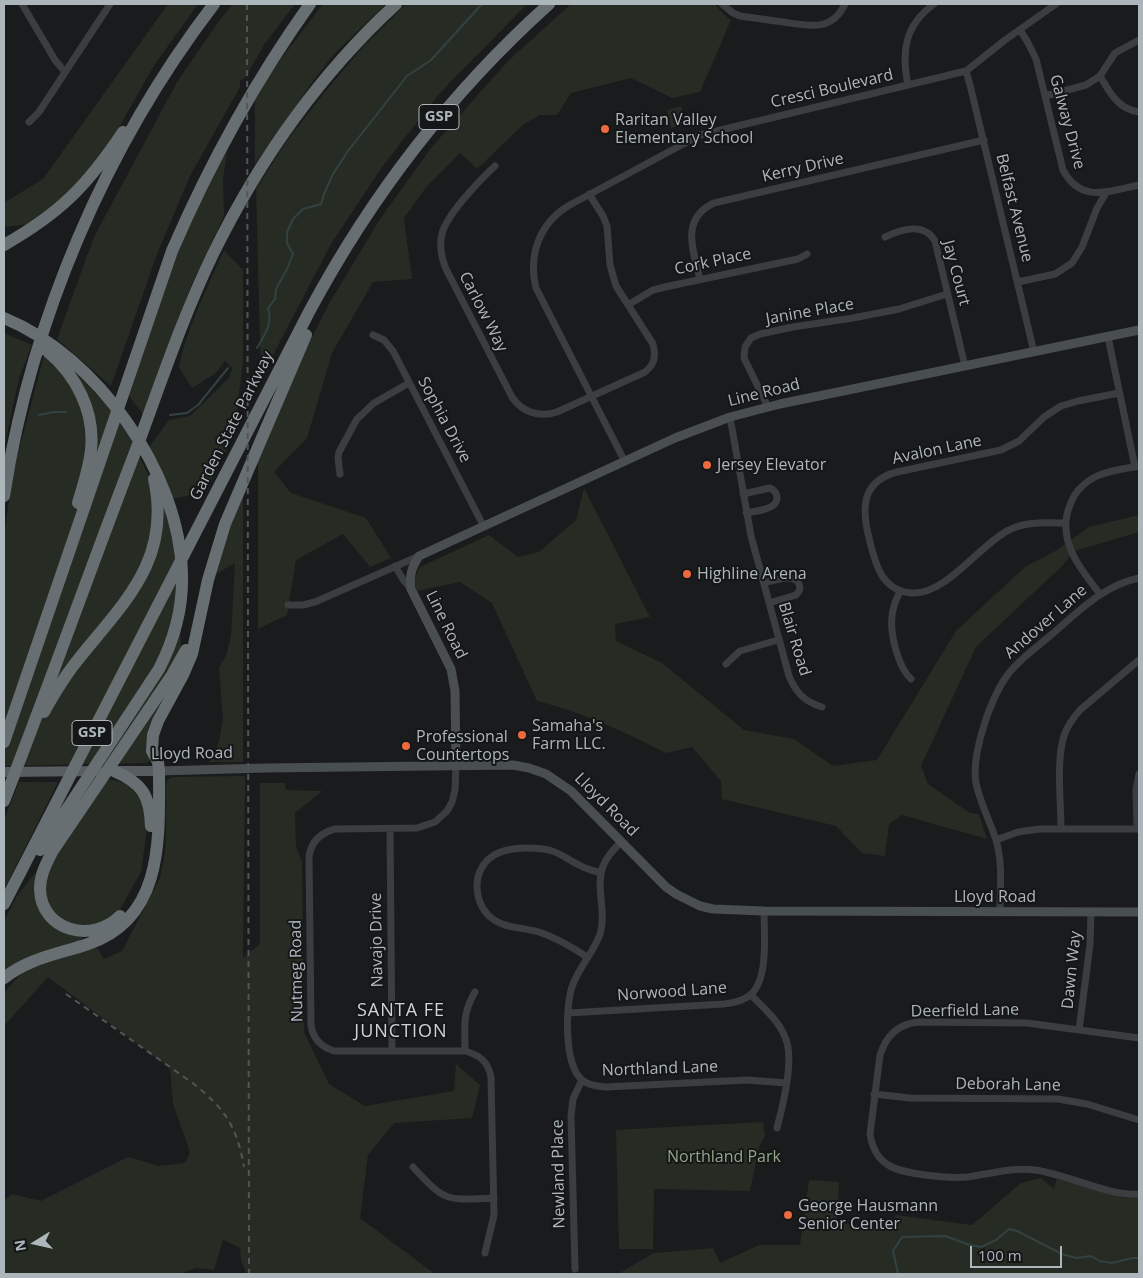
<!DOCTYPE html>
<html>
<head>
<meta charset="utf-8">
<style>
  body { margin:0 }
  #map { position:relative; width:1143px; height:1278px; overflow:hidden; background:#1a1b1c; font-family:"Open Sans",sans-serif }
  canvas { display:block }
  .frame { position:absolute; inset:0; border:5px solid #adb7bb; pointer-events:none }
  .north { position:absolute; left:10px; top:1218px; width:50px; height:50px; -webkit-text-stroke:4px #151617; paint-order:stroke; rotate:260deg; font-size:14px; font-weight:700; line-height:20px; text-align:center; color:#adb7bb }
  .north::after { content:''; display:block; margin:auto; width:18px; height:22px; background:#adb7bb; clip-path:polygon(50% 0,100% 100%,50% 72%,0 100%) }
  .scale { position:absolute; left:970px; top:1246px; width:92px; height:22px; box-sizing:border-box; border:2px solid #adb7bb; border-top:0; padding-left:6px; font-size:15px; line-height:18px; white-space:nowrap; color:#adb7bb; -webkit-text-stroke:4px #151617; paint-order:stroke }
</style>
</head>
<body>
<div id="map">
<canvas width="1143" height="1278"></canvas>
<div class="frame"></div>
<div class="north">N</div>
<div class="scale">100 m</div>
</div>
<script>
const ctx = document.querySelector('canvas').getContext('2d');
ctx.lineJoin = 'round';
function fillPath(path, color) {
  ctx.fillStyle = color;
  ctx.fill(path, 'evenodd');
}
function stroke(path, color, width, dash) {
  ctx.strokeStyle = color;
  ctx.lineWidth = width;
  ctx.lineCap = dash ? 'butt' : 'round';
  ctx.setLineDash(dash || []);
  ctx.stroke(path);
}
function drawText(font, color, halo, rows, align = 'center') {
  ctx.font = font + ' "Open Sans",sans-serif';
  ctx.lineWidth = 4;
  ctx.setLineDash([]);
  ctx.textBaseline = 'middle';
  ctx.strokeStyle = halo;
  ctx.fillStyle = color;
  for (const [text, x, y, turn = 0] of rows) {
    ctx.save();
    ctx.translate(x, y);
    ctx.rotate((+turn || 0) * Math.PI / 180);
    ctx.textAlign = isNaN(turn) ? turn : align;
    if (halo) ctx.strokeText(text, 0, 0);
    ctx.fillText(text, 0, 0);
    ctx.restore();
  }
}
fillPath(new Path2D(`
  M168,4h30l-45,63 -62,110 -64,47 -23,3v-24l39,-24z
  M233,4h62l-31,41 -19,33 -5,3v6l-49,87 -34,80 -46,132 -54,-47 37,-102 83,-155 42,-61z
  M323,4h63l-51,49 -22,28 -58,83v-64l16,-28z
  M406,4h121l-88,90 -57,73 -51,77 -70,134 -5,-189 32,-50 37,-47 35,-42z
  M571,4h144l8,10 8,6 -31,72 -28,6 -41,-20 -60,15 -14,22h-17l-17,10 -46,44 -17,-16 -33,33 -23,32 8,61 -39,3 -41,71 -25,85 -33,34 17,21 75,25 25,40 -21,9 -27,-33 -47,26 -9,55 -29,14v-178l10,-28 62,-121 50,-83 51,-71 77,-87z
  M681,106l4,18 -14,4 -4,-18z
  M228,146l-5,33 1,37 -32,68 -49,130 -16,-20 50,-146z
  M224,250l19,20v92l-6,48 -9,37 -23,45 -33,7 -25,-49 22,-30 21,-4 39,-38 3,-10 -7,-7 -9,12 -24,15 -13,-21c8,-40 28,-79 45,-117z
  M4,333l28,12 -13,33 -15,71z
  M45,352l17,6 47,50 20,27 38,78 8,36 6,95 -3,34 -29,83 -3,2 -142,3v-230l9,-64z
  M584,488l66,129 -35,7 1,17 46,22 82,67 50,9 39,27 44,-6 79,-129 69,-64 32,-17 32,-23 50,-12v17l-65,19 -11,14 -87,82 -55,119 7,18 42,29 9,1 8,25 -85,-24 -13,9 -4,32 -23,-3 -26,-27 -114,-27 -1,-18 -29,-34 -26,6c-41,-21 -84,-41 -129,-52l-45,-98 -32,-21 -43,9 -3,-11 6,-13 69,-32 29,22 21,-5 37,-32z
  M243,490v272h-34l10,-20 4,-22 -4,-53 7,-11 5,-20 4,-73 -19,11 12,-46z
  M245,776l-2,182 17,-14v-161h25l1,7 36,1 -27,22 1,33 6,16 2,170 25,52 36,22 89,-15 2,-27 24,21 -8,33 -78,5 -26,32 -8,63 75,56h-188l-6,-13 -1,-13 -17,-8 -9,30 -18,-2 -17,6h-175v-74l8,-6 29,7 87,-44 31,9 26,-3 5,-11 -17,-48 -3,-36 -122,-91 -44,49v-33l25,-29 65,-21 10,16 18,-8 38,-73 5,-26 1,-18v-50l1,-4 5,-3z
  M108,779l23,5 12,12 5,26 -7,50 -23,41 -24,15 -18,16 -72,28v-51l13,-25z
  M19,782h39l-54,108v-70z
  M763,1122l2,13 -6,12 -9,44 -96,-2 -1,60h-34l-3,-119z
  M1041,1178l13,11 3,-11 67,20h15v76h-519l3,-3 31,-18 59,-5 7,15 39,-18h41l9,-65 30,2 -2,40 47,8 12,-15 76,10 49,-42z`), '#262c24');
stroke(new Path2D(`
  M257,348c8,-14 16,-24 11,-40l7,-9 1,-10 11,-20 6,-15 -6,-11v-11l6,-13 10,-10 18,-5 3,-10 9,-20 15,-23 59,-75 24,-16 51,-56
  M39,415l15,-3h12
  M170,415l17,-2 11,-8 30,-37
  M898,1274l-5,-23 9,-14 43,-1 25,9 11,2 15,-7 13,-11 8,2 45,23 14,4 15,-2 9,5 12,2 20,-5h7`), '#324242', 2);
stroke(new Path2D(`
  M22,4l33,56 10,12
  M722,4l11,9 7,3c15,2 29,4 43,6 26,4 49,10 62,-18
  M1020,30l7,11 9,18 27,111c18,34 47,21 76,15
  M966,71l4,14 64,267
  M1100,76c10,17 18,33 39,36
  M908,85c-7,-34 -3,-60 26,-81
  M1045,96l41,-11 14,-9 15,-23 24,-13
  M29,122l10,-10 71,-108
  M495,166c-12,11 -23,23 -33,35 -19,23 -28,38 -16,68l66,128c10,15 27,21 45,15l88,-40c10,-8 11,-16 8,-28l-37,-58 -6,-21 -3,-39 -4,-10 -14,-22
  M885,237c17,-8 39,-15 50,4l30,125
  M700,279c-7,-29 -20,-60 14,-76l270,-63
  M1018,282l37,-8 17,-11 10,-16 15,-39 9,-15
  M628,305l25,-15 12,-3 133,-28 9,-5
  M373,335l11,5 9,11 90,174
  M1108,337l27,130
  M768,407l-24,-49 1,-11 6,-9 9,-4 33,-7 60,-9 46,-9 48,-15
  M730,417l21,119 38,140c7,17 16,26 33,31
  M624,460l-88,-172c-8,-32 3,-64 32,-82l132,-71 266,-64 39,-31 51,-36
  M340,474l-2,-16 1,-6 18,-33 17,-16 35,-20
  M743,494l27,-6c4,2 7,5 7,10 0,12 -22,13 -31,15
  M1065,523c-19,0 -39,-2 -56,7 -30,15 -63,65 -97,63 -29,-2 -36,-26 -42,-51 -8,-30 -11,-60 27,-70l104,-22 18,-9 25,-24 17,-11 17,-5 41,-8
  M395,566l9,15 7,8
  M764,583c9,-2 30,-11 35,1 2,4 0,8 -3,11l-27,8
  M900,591c-4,9 -8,17 -8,26 -2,17 6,50 19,62
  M1100,594c-20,-25 -44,-55 -30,-89 4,-12 14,-22 25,-28 13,-7 29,-8 44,-11
  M288,605h15l12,-3 104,-46
  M726,664l14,-13 38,-11
  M456,765l-1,25 -3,12 -5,9 -12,11 -18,6 -82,1c-15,4 -24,13 -26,28l2,168c2,14 10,22 23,26h131c14,4 23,10 26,26l3,138 -9,38
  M390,829l2,222
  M1061,829c0,-25 -5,-70 3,-93 3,-10 9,-18 16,-26l59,-50
  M1137,829l-1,-39 3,-16
  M996,840l22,-8 21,-3h100
  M621,842c-7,7 -14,14 -18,24 -8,21 4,46 -3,68 -6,18 -20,32 -27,50 -8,20 -9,79 8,95 6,6 16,7 25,8l141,-7 39,3
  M1000,912c0,-23 3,-49 -4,-72 -6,-19 -16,-37 -20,-57 -5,-29 15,-87 33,-110 12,-15 28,-26 42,-38 27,-23 53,-50 88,-57
  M587,957c-15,-10 -30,-19 -48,-25 -16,-5 -36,-3 -50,-16 -10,-10 -14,-25 -11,-39 6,-23 26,-29 48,-29 9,0 18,0 26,3 10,3 18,10 27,14 7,4 14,6 22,8
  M751,995c12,12 28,26 34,42 10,21 -2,68 -8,91
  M568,1013l156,-9c8,-1 20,-3 26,-9 19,-15 14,-61 14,-84
  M1079,1030l11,-85 1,-32
  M1139,1038l-112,-15 -109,-1c-20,2 -32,14 -38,33l-10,79c5,33 27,37 55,41 14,2 28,3 42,2 23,-3 45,-10 68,-7 32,4 75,27 104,24
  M465,1051c0,-25 -3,-37 10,-59
  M874,1094l36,4 148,1 29,5 52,16
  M413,1167c33,36 33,33 81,31
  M575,1269l-4,-153 2,-17 9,-19`), '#3b3e41', 7);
stroke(new Path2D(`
  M456,765l-1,-74 -4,-22 -40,-80c-2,-14 1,-22 8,-33l256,-118 55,-21 50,-13 359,-74
  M159,771l107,-3 247,-3 16,3 17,6 25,17 95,96 10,7 24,12 13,3 51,2 375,1`), '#494e51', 9);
stroke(new Path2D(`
  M115,771h44
  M4,772l94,-1`), '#575d60', 10);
stroke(new Path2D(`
  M4,245c56,-32 83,-59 119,-113
  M4,318c93,38 176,155 178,256 1,33 -8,66 -23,95l-119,181
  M47,351c29,24 48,60 44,99 -2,18 -8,36 -13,53
  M4,496c27,-176 102,-351 210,-492
  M44,712c10,-18 20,-35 33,-51 46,-58 95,-100 77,-182
  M4,742l168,-491c38,-88 83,-170 138,-247
  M114,771c28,12 36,24 37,55
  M4,801c45,-115 86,-231 130,-346 25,-67 48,-137 79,-201 46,-94 107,-180 183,-250
  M4,904l305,-592c62,-116 142,-220 240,-308
  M120,916c-28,28 -79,15 -80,-27 0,-14 6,-25 12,-37l120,-177 14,-25
  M4,978c25,-20 55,-24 84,-34 77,-26 71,-108 71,-173l-1,-9 -6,-11 1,-16 5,-14 25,-46 9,-21 16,-74 17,-56 81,-189`), '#676f72', 12);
stroke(new Path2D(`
  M247,4l2,1270
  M66,994l128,90c32,26 43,43 50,83`), '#505558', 2, [6, 5]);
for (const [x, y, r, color] of [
  [605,129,5,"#ef693f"],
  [707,465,5,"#ef693f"],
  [687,574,5,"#ef693f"],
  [522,735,5,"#ef693f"],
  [406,746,5,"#ef693f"],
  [788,1215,5,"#ef693f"]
]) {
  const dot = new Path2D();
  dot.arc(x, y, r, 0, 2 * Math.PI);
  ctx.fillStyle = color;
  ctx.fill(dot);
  stroke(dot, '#151617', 2);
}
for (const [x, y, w] of [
  [439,117,40],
  [92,733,40]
]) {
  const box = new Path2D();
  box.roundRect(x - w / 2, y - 12.5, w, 25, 4);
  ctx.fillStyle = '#151617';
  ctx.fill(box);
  stroke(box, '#adb7bb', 1);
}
drawText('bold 15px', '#adb7bb', null, [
  ["GSP",439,117],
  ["GSP",92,733]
]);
drawText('16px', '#adb7bb', '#151617', [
  ["Cresci Boulevard",832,89,-13],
  ["Galway Drive",1067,122,75],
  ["Kerry Drive",803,168,-13],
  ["Belfast Avenue",1014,208,76],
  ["Cork Place",713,262,-12],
  ["Jay Court",956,273,75],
  ["Carlow Way",483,312,63],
  ["Janine Place",810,312,-10],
  ["Line Road",764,393,-14],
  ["Sophia Drive",444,420,62],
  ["Garden State Parkway",232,426,-63],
  ["Avalon Lane",937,450,-12],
  ["Andover Lane",1046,622,-41],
  ["Line Road",446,625,64],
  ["Blair Road",794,639,73],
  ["Lloyd Road",192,754,-1],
  ["Lloyd Road",606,805,45],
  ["Lloyd Road",995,897],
  ["Navajo Drive",377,940,-91],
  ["Dawn Way",1072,970,-84],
  ["Nutmeg Road",297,971,-91],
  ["Norwood Lane",672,992,-4],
  ["Deerfield Lane",965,1011,-1],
  ["Northland Lane",660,1069,-2],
  ["Deborah Lane",1008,1085,1],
  ["Newland Place",559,1174,-91]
]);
drawText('16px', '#adb7bb', '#151617', [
  ["Raritan Valley",615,120],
  ["Elementary School",615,138],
  ["Jersey Elevator",717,465],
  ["Highline Arena",697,574],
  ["Samaha's",532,726],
  ["Farm LLC.",532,744],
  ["Professional",416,737],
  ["Countertops",416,755],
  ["George Hausmann",798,1206],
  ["Senior Center",798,1224]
], 'left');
drawText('16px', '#90a684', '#151617', [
  ["Northland Park",724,1157]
]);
ctx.letterSpacing = '1px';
drawText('18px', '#ced4d7', '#151617', [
  ["SANTA FE",401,1011],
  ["JUNCTION",401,1032]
]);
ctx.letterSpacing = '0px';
</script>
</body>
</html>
